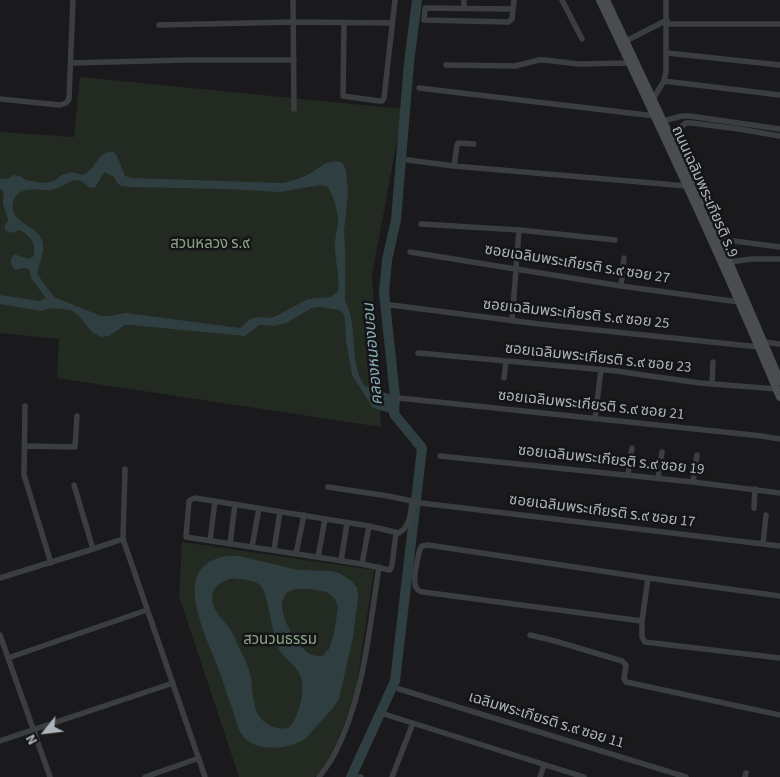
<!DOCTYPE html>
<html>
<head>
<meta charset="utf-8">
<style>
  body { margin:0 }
  #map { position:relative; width:780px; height:777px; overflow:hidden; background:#1a1a1c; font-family:"Source Sans 3",sans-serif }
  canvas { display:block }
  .north { position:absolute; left:20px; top:707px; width:50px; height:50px; -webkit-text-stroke:4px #151517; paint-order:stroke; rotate:241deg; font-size:14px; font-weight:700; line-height:20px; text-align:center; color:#acb5bb }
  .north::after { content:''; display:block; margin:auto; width:18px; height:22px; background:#acb5bb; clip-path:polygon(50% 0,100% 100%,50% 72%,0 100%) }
</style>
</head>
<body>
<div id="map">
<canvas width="780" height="777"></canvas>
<div class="north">N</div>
</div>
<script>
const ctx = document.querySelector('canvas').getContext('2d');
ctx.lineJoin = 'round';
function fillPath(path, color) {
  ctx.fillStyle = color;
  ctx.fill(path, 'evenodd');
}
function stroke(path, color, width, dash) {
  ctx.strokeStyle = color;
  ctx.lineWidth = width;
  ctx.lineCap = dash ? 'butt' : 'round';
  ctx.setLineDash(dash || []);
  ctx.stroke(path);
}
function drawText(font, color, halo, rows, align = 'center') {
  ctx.font = font + ' "Source Sans 3","Noto Sans Thai",sans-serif';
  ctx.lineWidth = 5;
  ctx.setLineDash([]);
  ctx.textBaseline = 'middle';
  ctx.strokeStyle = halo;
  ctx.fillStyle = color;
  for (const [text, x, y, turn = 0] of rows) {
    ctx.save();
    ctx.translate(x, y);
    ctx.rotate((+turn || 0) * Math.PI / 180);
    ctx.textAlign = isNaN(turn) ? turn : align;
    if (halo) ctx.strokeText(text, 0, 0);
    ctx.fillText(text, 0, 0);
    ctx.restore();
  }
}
fillPath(new Path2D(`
  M80,77l323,32 -31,166 9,152 -324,-49 2,-39 -59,-6v-201l74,5z
  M182,542l192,28 -18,119 -12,36 -13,30 -16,22h-76l-60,-181z`), '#232a22');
fillPath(new Path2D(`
  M113,151l4,5 8,20 7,2 148,5c10,-1 18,-4 27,-8 13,-6 20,-18 36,-12l3,8 2,22 -4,38 1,19v51c12,22 6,48 13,71 1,5 4,9 7,14l30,10 -1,18 -21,-6 -21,-33 -6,-35 -1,-21 -2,-6 -4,-3 -19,-3 -8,1 -26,15 -11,3 -16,-1 -14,11 -113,-11h-7l-16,11 -8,1 -9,-5 -13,-16 -8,-6 -19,-2 -11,3 -41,-7v-9l40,6 6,-3 -15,-20 -2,-9 -5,-1 -9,2 -5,-8 4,-8 14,5 6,-3c0,-1 0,-9 0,-10 -1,-7 -9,-14 -15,-16l-6,3 -8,-3v-5l3,-4c0,-6 -4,-11 -5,-18 0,-6 2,-8 -1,-13l-2,-1v-10l9,-1 5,-3 6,1 6,4 17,3 11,-2 8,-6 9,-3 12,3c15,-8 12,-21 30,-24zM105,172l9,5 3,6 4,3 10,1 94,2 55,3 40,-7 7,1c7,10 11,25 11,37 -1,9 -4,17 -3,27 1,14 5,29 3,42l-8,5 -22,2 -34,18c-7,2 -15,-1 -21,1 -6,1 -7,7 -13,10l-114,-15 -17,3h-8l-47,-19 -17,-23c2,-9 9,-26 5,-34 -6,-15 -34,-18 -29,-38 1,-5 5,-9 10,-11 10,-4 23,2 35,-3 12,-4 18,-15 30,-1l6,1c5,-5 6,-11 11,-16z
  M229,556h10l59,14 32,1 9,2 13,8 5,7 1,9 -5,40 -14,62 -6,9 -28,31c-15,9 -40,13 -55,3 -13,-8 -14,-24 -19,-37 -4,-10 -7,-21 -11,-32 -12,-35 -55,-110 9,-117zM233,578c10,2 21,1 28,8 7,8 11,46 16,59 5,14 23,20 25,37 2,11 -3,34 -11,43 -3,4 -9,4 -14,3 -25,-7 -23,-28 -26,-50 -2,-10 -6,-19 -11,-28 -3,-8 -7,-16 -12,-24 -5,-6 -13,-14 -15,-22 -1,-2 -1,-5 -1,-7 1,-12 11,-16 21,-19zM296,589h15l16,3 8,7 3,8 -4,27 -5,15 -7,7c-4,0 -8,0 -12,-2 -14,-8 -39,-49 -22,-62 2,-1 5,-2 8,-3z`), '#2f3e40');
stroke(new Path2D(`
  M351,777l44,-96 27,-233 -28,-34 1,-18 -11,-103 3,-33 9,-40 13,-157 8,-63`), '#2f3e40', 10);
stroke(new Path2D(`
  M293,0l1,109
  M562,0l20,39
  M464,8v-8
  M513,9l-88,-1 -1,12 84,2 4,-3 2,-19
  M344,23l-1,73 36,5h3l2,-3 11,-98
  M666,24h114
  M159,25l134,-3 99,1
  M626,41l41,-21
  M667,53l113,12
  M71,63l114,-3h109
  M446,65l69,1 24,-6h6l33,4 52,-1
  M664,81l116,14
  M419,88l236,28
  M0,99l60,6 6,-2 3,-4 4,-99
  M653,99l11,-18 2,-9v-72
  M663,121l19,-5h8l90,13
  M670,136l16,-13h6l47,6 41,7
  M408,160l46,6 233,20
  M454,166l3,-21 1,-2 16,1
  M421,224l98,6 96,10
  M719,239l61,8
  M410,252l211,34 118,16
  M729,262l23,-3h28
  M621,286l3,-28
  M391,305l148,19 220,23
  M512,321l7,-91
  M764,342l16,2
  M418,353l199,18 19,3 64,9 77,6
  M504,378l2,-17
  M712,384l1,-22
  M399,398l363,38 18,3
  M25,406l-1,69 27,88
  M595,419l6,-50
  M25,446l50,1 2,-31
  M440,456l253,26 87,11
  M125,469l-2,70 82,238
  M628,475l4,-27
  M658,478l4,-26
  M693,482l4,-27
  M74,485l19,64
  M328,487l60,9 33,7 359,43
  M754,508l1,-19
  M396,533l-4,32 -2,5 -28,-6 -176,-27 3,-36 3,-2 3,-1 174,28 30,7c11,-7 12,-20 13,-32
  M210,541l5,-40
  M230,544l5,-40
  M763,544l3,-29
  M252,547l7,-39
  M274,550l6,-38
  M296,554l8,-39
  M318,557l7,-38
  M341,561l6,-38
  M362,564l7,-38
  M0,578l93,-29 30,-10
  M780,596l-132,-18 -220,-33 -6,1 -2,3c-2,8 -8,31 -4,38 2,4 3,4 7,5l219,29v16l3,5 135,16
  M642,621l6,-43
  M0,635l50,142
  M530,635l25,6 67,20 4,4 -2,14 2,3 154,33
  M8,658l139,-48
  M399,689l287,88
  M384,714l200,63
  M0,741l173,-58
  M145,777l54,-19
  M319,777c5,-7 11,-14 15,-22 30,-57 35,-125 45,-188
  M360,777h1
  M392,777l21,-54
  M540,777l4,-12
  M745,777l1,-4`), '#3b3e41', 5.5);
stroke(new Path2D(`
  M600,0c62,131 124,263 180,397
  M606,0l123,262 51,119`), '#494d51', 8);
drawText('15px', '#acb5bb', '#151517', [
  ["ถนนเฉลิมพระเกียรติ ร.9",704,192,66],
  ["ซอยเฉลิมพระเกียรติ ร.๙ ซอย 27",577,265,9],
  ["ซอยเฉลิมพระเกียรติ ร.๙ ซอย 25",576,315,6],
  ["ซอยเฉลิมพระเกียรติ ร.๙ ซอย 23",598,359,6],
  ["ซอยเฉลิมพระเกียรติ ร.๙ ซอย 21",591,406,6],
  ["ซอยเฉลิมพระเกียรติ ร.๙ ซอย 19",611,461,6],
  ["ซอยเฉลิมพระเกียรติ ร.๙ ซอย 17",602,512,7],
  ["เฉลิมพระเกียรติ ร.๙ ซอย 11",546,721,17]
]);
drawText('15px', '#8ca684', '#151517', [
  ["สวนหลวง ร.๙",210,245],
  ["สวนวนธรรม",280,641]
]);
drawText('italic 16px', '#85adb5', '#151517', [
  ["คลองหนองบอน",374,354,-95]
]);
</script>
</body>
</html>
